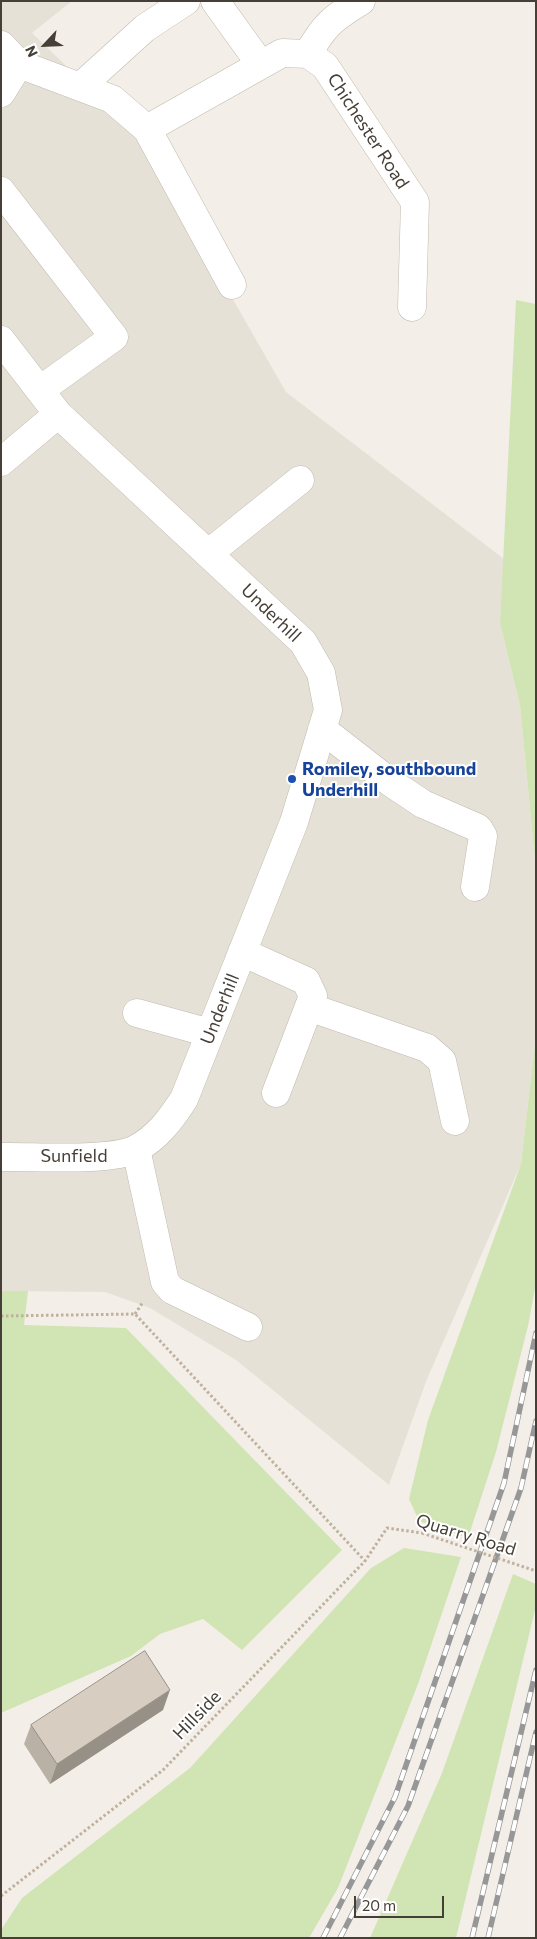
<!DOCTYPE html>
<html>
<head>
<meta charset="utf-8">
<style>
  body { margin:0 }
  #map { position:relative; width:537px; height:1939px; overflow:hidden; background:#f3efe8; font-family:Commissioner,sans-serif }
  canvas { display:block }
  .frame { position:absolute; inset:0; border:2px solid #463f37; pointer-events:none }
  .north { position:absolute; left:20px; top:20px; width:50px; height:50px; -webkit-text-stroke:4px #fff; paint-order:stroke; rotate:245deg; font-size:14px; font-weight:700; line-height:20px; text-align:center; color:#463f37 }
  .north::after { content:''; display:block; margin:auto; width:18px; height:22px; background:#463f37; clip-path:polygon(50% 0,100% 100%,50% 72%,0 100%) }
  .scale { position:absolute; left:354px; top:1896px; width:90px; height:22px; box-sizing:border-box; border:2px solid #463f37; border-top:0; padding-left:6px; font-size:15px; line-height:18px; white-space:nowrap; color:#463f37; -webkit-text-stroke:4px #fff; paint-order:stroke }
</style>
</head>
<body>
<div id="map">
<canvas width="537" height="1939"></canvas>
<div class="frame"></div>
<div class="north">N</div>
<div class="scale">20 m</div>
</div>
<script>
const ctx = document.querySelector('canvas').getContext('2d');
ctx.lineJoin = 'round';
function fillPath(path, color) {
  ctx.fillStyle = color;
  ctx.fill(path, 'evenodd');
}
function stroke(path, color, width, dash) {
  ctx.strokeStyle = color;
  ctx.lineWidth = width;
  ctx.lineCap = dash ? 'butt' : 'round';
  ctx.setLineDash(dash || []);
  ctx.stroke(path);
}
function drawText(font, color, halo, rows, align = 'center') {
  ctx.font = font + ' Commissioner,sans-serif';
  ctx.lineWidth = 4;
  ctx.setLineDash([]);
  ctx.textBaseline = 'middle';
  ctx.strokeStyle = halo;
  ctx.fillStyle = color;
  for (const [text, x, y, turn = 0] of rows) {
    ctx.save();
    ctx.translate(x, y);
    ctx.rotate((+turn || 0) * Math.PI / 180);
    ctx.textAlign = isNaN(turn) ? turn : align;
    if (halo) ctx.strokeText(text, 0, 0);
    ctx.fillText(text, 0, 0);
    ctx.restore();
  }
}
fillPath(new Path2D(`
  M1,1h71l-40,32 108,104 146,255 218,167 -4,64 20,82 16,166v164l-15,129 -94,215 -38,106 -153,-125 -86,-52 -45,-16 -104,-1z`), '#e6e1d7');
fillPath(new Path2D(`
  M516,300l20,4v567l-16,-166 -20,-82z
  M536,1035v248l-8,43 -32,126 -28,86 -49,-17 -10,-22 19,-79 93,-256z
  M1,1291h27l-4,34 102,3 216,222 -100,100 -39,-31 -43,15 -29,22 -130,57z
  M404,1548l57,9 -43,127 -80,204 -29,50h-308v-8l21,-32 168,-130 181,-200z
  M513,1574l23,10v22l-80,332h-86l72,-165z`), '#d1e4b4');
const minor = new Path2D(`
  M215,1l46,64
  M1,45l18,19 93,35 35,30 135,-76 26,1 17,12 90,136 -3,105
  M308,54c16,-29 25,-36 53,-53
  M81,86l64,-58 41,-27
  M1,93l18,-29
  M147,129l85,156
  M1,191l113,146 -74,53
  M1,340l57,74 245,228 18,31 7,37 -34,112 -110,277c-13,20 -26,38 -48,50 -26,13 -102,7 -135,8
  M1,462l57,-48
  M209,553l91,-73
  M322,729l68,53 33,22 55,24 5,8 -8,51
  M242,952l64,29 7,15 -37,97
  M309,1007l118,41 15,13 13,60
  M137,1013l73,20
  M136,1149l29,133 7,8 76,37`);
stroke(minor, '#c1b9ae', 29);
stroke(new Path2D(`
  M135,1314l8,-12
  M1,1316l134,-2 230,247
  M1,1896l162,-126 202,-209 22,-33 35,5`), '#bfb19e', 3, [2.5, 2.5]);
stroke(minor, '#fff', 28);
const rail = new Path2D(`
  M323,1938l72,-141 109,-314 32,-150
  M340,1938l68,-132 113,-318 15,-67
  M472,1938l64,-268
  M488,1938l48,-206`);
stroke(rail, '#979797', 5.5);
stroke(rail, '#fff', 4, [11]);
stroke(new Path2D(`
  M422,1533l114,38`), '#bfb19e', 3, [2.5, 2.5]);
fillPath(new Path2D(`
  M163,1710l-113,74 -26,-40 7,-19z`), '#b9b0a6');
fillPath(new Path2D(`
  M170,1690l-7,20 -113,74 7,-20z`), '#969087');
const building = new Path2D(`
  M145,1651l25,39 -113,74 -26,-39z`);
fillPath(building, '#d7cdc1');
stroke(building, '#969087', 1);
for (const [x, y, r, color] of [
  [292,779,5,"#1a4fb4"]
]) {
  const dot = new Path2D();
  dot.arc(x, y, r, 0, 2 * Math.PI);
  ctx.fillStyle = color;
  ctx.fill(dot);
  stroke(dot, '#fff', 2);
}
drawText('18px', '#463f37', '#fff', [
  ["Chichester Road",368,131,57],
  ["Underhill",271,613,44],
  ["Underhill",220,1009,-68],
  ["Sunfield",74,1156],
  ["Quarry Road",466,1535,17],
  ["Hillside",197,1715,-46]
]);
drawText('bold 18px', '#164399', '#fff', [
  ["Romiley, southbound",302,769],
  ["Underhill",302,790]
], 'left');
</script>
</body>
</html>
